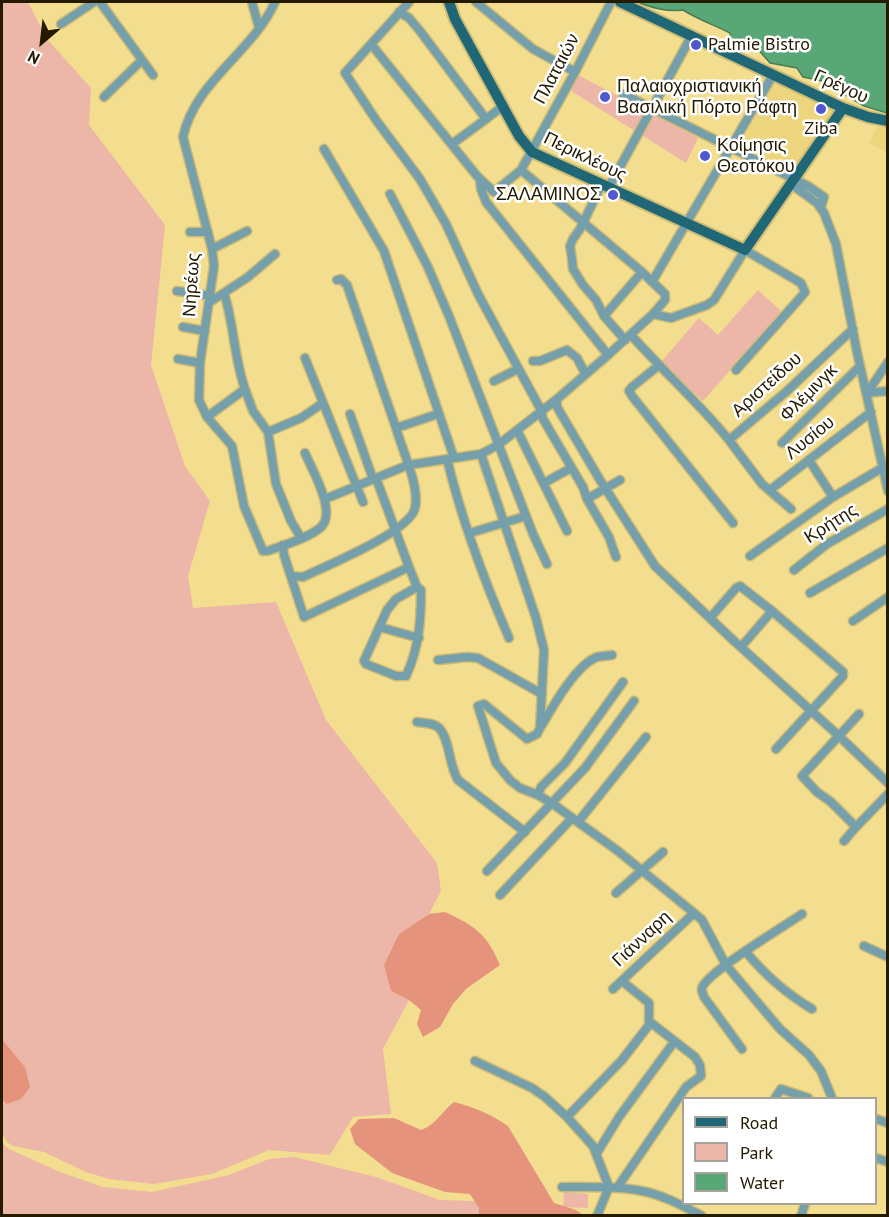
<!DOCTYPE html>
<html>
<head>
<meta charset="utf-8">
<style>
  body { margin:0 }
  #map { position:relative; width:889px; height:1217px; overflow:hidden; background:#f3de8f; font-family:"PT Sans",sans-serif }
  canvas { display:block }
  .frame { position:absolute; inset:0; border:3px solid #231a00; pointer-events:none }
  .legend { position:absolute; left:682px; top:1097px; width:195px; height:108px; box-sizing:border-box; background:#fff; border:2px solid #a7a399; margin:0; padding:8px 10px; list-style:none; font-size:18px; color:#231a00 }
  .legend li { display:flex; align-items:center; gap:12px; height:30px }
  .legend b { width:30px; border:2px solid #a7a399 }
  .north { position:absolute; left:12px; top:12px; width:60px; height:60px; -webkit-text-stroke:4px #fff; paint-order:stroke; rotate:208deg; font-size:16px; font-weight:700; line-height:24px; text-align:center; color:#231a00 }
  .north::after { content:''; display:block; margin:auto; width:21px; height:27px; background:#231a00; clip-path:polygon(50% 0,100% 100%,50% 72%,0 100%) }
</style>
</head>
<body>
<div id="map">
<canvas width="889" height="1217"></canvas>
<div class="frame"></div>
<ul class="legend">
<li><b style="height:8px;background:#1f6776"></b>Road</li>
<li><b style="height:16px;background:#ecb6a8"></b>Park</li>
<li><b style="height:16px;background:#59a776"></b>Water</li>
</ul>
<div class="north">N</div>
</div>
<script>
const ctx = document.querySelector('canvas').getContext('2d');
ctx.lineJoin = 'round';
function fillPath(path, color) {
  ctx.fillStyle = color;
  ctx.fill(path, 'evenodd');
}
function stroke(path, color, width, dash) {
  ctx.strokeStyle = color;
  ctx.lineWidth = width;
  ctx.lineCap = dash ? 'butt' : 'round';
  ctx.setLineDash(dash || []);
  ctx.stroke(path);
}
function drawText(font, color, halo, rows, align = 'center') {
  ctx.font = font + ' "PT Sans",sans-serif';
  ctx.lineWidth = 5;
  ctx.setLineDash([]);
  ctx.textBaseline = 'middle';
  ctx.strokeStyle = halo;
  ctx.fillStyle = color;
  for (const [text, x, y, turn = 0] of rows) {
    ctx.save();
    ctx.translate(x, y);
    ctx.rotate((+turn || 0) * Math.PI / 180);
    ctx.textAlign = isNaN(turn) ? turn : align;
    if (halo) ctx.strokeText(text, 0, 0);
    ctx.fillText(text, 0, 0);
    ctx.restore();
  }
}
fillPath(new Path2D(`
  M773,79l67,30 -47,66 -57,-30z
  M879,124h8v29l-18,-10z`), '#ecd57c');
fillPath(new Path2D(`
  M2,2h26l19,37 44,49 -2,37 76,100 -14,140 34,101 25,35 -22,75 5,32 83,-6 50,118 111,143 4,28 -12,23 -30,20 -8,57 18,9 -26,49 8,65 -38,3 -23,38 -61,-5 -57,24 -58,10 -45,-5 -23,-7 -42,-20 -31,-6 -6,-4 -5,-9v-33l5,4 18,-37 -23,-28z
  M576,74l122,64 -12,25 -118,-74z
  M758,290l24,22 -79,89 -43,-38 39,-45 19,17z
  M2,1143l7,6 51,23 43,15 49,5 77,-17 40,-16 25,-2 82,20 64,23 35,1 5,7 -1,7h-477z
  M564,1192l24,2v14l-25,-1z`), '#ecb6a8');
fillPath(new Path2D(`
  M445,912c30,14 42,22 55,53l-34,24 -13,15 -13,23 -17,10 -6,-13 4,-14 -12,-10 -18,-9 -7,-26 15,-31 30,-20z
  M2,1039l23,28 5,20 -9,12 -14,5 -5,-4z
  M454,1102c20,5 37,12 54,24l46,77 22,7 7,5h-104v-7l-9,-14 -25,-2 -53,-19 -37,-29 -5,-15 9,-10 35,-1 27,12c15,-5 21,-19 33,-28z`), '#e6937e');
const water = new Path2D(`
  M637,2h250v111l-23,-7 -42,-25 -19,-4 -6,-9 -27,-5 -15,-17 -23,-4 -2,-9c-16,-8 -33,-14 -47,-23 -17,2 -30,-2 -46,-8z`);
fillPath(water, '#59a776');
stroke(water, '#497d53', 1.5);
const minor = new Path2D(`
  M100,2l53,73
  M252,2l7,26
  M275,2c-22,50 -80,79 -92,135l29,112 2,17 -14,97 -1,37 8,17 25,29 12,60 19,45h4c15,-5 45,-14 55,-25 14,-16 -10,-56 -17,-73
  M409,2l-64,71 31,47 44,59 26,45 32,70 63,116 2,9 40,68 4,12
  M476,2l57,47 42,23
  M399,12l10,6 11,13 66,88 17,-13
  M61,24l33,-22
  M371,44l106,132 17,16 27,-22 54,-98 36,-70
  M623,94l185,92 16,11 -3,10
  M104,97l38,-37
  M452,144l34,-25
  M324,149l60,102 70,207
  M480,180l1,9 5,13 122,153
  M602,184l-22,45 -7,10 -3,7 2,13 1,10 10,16 13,15 8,16 21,24
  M791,184l26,19 7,10 12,31 21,108 31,139
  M609,187l83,-152
  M390,194l37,71 22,51 84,218 14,30
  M190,232h18
  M212,249l35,-18
  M337,280l4,-1 6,6 49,143 42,-14
  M652,282l121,-207
  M177,291l34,5
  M224,293c10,31 10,65 21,96
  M210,302l38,-25 27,-23
  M653,314l18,4 36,-13 7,-5 31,-50 56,33 4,9 -4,5 -65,73
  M604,316l38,-44
  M183,327l22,4
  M631,335c32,36 68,68 98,105l58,-49 66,-62
  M305,358l58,144
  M178,359l22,4
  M533,361h7l27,-11 10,8 8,15
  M658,366l-26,21 -3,4 3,5 101,127
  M494,381l24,-12
  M867,393l21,-31
  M867,393l21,-2
  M557,399v8l43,73 55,86 78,74 106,96 49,47
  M350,414l23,65
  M207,417l38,-28 8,22 15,21 8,52 15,37 10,17
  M517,430l50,101
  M268,432l33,-14 22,-15
  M729,440l33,44 29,25
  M782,443l78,-77
  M481,454l55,164 8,32 -4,78 -3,6 -10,5 -43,-35 -6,2 18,57 14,17 10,8 18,7 15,9 65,47 76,62 8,7 24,45 54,64 29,26 12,16 11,27
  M447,459c15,62 37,121 62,179
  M809,460l24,37
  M544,483l27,-15
  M770,490l101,-78
  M325,499l83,-34 73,-11 17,-9 59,-46 51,-44 45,-41 12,-14v-6l-23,-22 -121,-102
  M470,533l56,-17
  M283,545l1,10 20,62 105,-50 -33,-89
  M750,556l83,-59 49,-29
  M616,557l-7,-20 -22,-38 33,-19
  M409,567l8,20 -21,12 -9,11 -23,51 2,3 30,12h10c13,-28 15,-55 15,-86l-4,-3
  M794,570l33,-26 61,-35
  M291,576l12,1c23,-11 107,-45 112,-69 5,-22 -13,-58 -19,-80
  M810,593l78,-45
  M772,611l71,61v4l-67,73
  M710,618l26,-30 4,-2 32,25 -31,36
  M853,621l35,-24
  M379,627l40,11
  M438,660l29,-3 11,1 64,36
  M859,714l-57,62 15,16 14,10 25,25 32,-33
  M417,722c7,1 18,1 23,7 10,12 9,37 18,51l67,52
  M542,725c11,-19 34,-60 55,-68 4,-1 10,-1 15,-2
  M538,795l3,-8 24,-24 58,-81
  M578,822l68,-85
  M844,841l12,-14
  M487,871l98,-103 49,-67
  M616,893l47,-41
  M500,895l72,-77
  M864,946l24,11
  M746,952c19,23 41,42 66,57
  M613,989l81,-76
  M742,1049l-38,-52c-1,-4 -3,-6 -2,-9 5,-16 83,-62 100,-74
  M475,1061l57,27 13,9 22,20 26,29 16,41 -12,29
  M775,1098l6,-9 27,9
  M567,1117l55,-57 27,-35v-22l-27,-22
  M876,1119l12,4
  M597,1153l22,-36 55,-75
  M876,1158l12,4
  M562,1187c26,0 54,-1 80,4 21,4 41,15 60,25
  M617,1188l69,-101 15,-11 -1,-11 -5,-8 -45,-35
  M801,1216l4,-12`);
const major = new Path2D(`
  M449,2l6,17 64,117 13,16 213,98 98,-142
  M620,2l223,106 25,9 20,4`);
stroke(minor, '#cebb75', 11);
stroke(major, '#cebb75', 14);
stroke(minor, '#759faa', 8);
stroke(major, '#1f6776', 10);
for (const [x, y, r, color] of [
  [696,45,6,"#4f58ce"],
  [605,97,6,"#4f58ce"],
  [821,109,6,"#4f58ce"],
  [705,156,6,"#4f58ce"],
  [613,195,6,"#4f58ce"]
]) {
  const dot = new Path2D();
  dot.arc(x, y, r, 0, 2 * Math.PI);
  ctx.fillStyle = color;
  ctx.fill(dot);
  stroke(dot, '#fff', 2);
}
drawText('18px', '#231a00', '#fff', [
  ["Palmie Bistro",708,45],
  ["Παλαιοχριστιανική",617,87],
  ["Βασιλική Πόρτο Ράφτη",617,108],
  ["Ziba",821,129,"center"],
  ["Κοίμησις",717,146],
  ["Θεοτόκου",717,167],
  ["ΣΑΛΑΜΙΝΟΣ",601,195,"right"]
], 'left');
drawText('18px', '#231a00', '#fff', [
  ["Πλαταιών",557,69,-62],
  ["Γρέγου",841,87,24],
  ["Περικλέους",585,157,26],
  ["Νηρέως",192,285,-86],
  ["Αριστείδου",767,385,-42],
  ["Φλέμινγκ",809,393,-45],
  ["Λυσίου",810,438,-39],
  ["Κρήτης",831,524,-32],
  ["Γιάνναρη",642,939,-43]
]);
</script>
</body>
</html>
